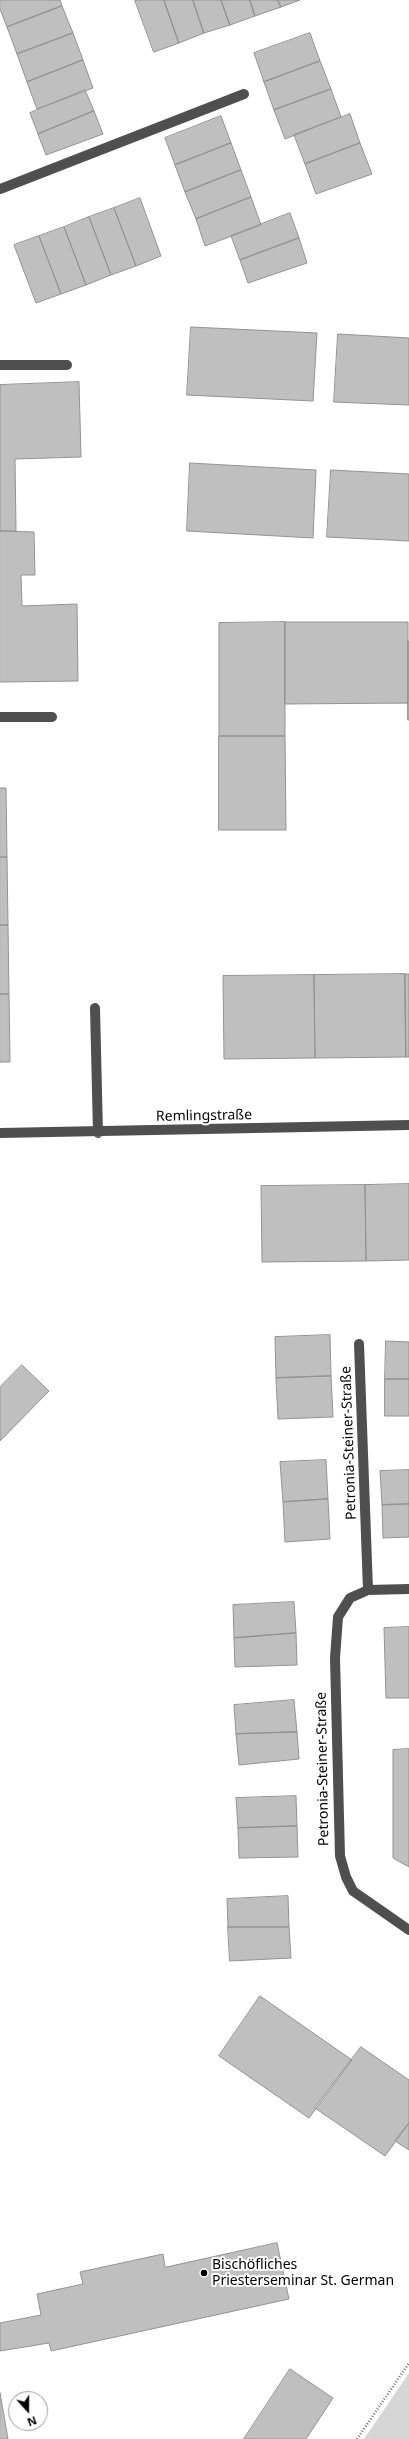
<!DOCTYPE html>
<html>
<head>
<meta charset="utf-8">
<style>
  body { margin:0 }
  #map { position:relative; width:409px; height:2439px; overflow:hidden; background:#fff; font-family:"Noto Sans",sans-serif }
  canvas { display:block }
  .north { position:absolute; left:8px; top:2391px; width:40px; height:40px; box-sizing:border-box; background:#fff; border:1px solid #999; border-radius:50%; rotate:159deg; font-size:11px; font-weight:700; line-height:16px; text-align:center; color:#000 }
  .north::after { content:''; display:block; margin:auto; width:14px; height:18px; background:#000; clip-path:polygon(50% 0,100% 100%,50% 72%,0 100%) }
</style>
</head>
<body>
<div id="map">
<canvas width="409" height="2439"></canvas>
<div class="north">N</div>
</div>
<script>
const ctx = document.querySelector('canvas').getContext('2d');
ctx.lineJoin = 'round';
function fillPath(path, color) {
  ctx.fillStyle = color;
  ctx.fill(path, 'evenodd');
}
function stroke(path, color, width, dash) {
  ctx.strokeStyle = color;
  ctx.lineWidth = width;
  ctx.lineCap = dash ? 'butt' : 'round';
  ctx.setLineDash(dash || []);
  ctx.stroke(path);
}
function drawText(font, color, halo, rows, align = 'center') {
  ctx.font = font + ' "Noto Sans",sans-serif';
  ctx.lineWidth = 4;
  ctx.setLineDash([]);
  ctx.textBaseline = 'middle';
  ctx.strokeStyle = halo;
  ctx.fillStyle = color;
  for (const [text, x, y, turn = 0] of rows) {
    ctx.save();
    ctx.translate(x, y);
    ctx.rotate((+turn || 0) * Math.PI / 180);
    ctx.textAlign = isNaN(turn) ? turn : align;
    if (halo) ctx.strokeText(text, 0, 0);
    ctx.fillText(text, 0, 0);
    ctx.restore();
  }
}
fillPath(new Path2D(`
  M409,2373v66h-45z`), '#d6d6d6');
const building = new Path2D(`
  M0,0h60l2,6 -55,21 -7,-18z
  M135,0h29l15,43 -25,9z
  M164,0h29l11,33 -25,10z
  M193,0h28l9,25 -26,8z
  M221,0h29l5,16 -25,9z
  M250,0h28l3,7 -26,9z
  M278,0h22l-19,7z
  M62,6l11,27 -56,21 -10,-27z
  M73,33l10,27 -56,22 -10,-28z
  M310,33l10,28 -56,21 -10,-29z
  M83,60l10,28 -56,21 -10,-27z
  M320,61l11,28 -57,21 -10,-28z
  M331,89l10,28 -56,22 -11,-29z
  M85,90l9,21 -56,23 -8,-21z
  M94,111l9,23 -57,21 -8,-21z
  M350,114l10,29 -55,21 -11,-29z
  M221,116l10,27 -56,22 -10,-27z
  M231,143l10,27 -56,22 -10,-27z
  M360,143l12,31 -56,20 -11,-30z
  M241,170l10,27 -55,22 -11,-27z
  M251,197l10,28 -56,21 -9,-27z
  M140,198l21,58 -25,10 -22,-58z
  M114,208l22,58 -25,9 -22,-58z
  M290,213l9,25 -59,22 -9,-24z
  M89,217l22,58 -25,10 -22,-58z
  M64,227l22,58 -25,9 -22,-58z
  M39,236l22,58 -25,9 -22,-58z
  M299,238l8,25 -59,20 -8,-23z
  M191,327l126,6 -4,68 -126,-6z
  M338,334l71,4v67l-75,-3z
  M79,382l2,75 -66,2 1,72h-16v-146z
  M190,463l126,7 -3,68 -126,-7z
  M331,470l78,4v67l-82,-4z
  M0,531l34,1 1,43h-14l1,31 55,-2 1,77 -78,1z
  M285,622v114h-66v-113z
  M285,622h123v81l-123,1z
  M408,641h1v79h-1z
  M219,736h66l1,94h-67z
  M0,788h6l1,69h-7z
  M0,857h7l1,68h-8z
  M0,925h8l1,69h-9z
  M405,974h4v83h-3z
  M405,974l1,83 -91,1 -1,-83z
  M314,975l1,83 -91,1 -1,-83z
  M0,994h9l1,68h-10z
  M409,1184v76l-43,1 -1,-76z
  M365,1185l1,76 -104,1 -1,-76z
  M330,1335l1,41 -55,2 -1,-41z
  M386,1341l23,1v37h-24z
  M22,1365l27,26 -49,50v-54z
  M331,1376l2,41 -55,2 -2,-41z
  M385,1379h24v37h-24z
  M326,1460l2,39 -45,3 -3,-40z
  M409,1470v34l-27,1 -2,-34z
  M328,1499l2,40 -45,3 -2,-40z
  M409,1504v33l-26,1 -1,-33z
  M294,1602l2,31 -62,5 -1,-33z
  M409,1627v71h-23l-2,-70z
  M296,1633l1,32 -62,2 -1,-29z
  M294,1700l3,32 -61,2 -2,-29z
  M297,1732l2,27 -60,6 -3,-31z
  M409,1749v118l-16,-9v-108z
  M296,1796l1,30 -59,2 -2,-30z
  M297,1826l1,31 -59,1 -1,-30z
  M288,1896l1,31h-61l-1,-28z
  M228,1927h61l2,31 -61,3z
  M260,1996l92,64 -43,58 -90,-62z
  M361,2047l48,33v43l-24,33 -70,-48z
  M409,2123v27l-14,-9z
  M277,2243l12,56 -238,52 -2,-8 -49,8v-28l41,-8 -4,-21 46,-10 -3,-12 83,-18 2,13z
  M290,2369l43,29 -27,41h-62z
  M0,2393l8,46h-8z`);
fillPath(building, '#bfbfbf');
stroke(building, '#939393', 1);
stroke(new Path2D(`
  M357,2439l52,-76`), '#717171', 2.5, [1, 2]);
stroke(new Path2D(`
  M0,189l244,-95
  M0,365h67
  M0,717h52
  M95,1008l3,125
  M0,1133l409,-8
  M359,1344l9,246
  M409,1589l-41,1 -18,8 -12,19 -3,41 5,198 6,21 7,14 56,39`), '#4f4f4f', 10);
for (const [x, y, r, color] of [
  [204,2273,4,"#000"]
]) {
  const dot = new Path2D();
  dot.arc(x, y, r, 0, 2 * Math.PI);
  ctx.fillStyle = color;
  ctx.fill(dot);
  stroke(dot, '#fff', 1.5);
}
drawText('14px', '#000', '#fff', [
  ["Remlingstraße",204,1116,-1],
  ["Petronia-Steiner-Straße",349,1443,-92],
  ["Petronia-Steiner-Straße",323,1769,-91]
]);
drawText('14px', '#000', '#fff', [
  ["Bischöfliches",212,2265],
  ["Priesterseminar St. German",212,2281]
], 'left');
</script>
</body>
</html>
